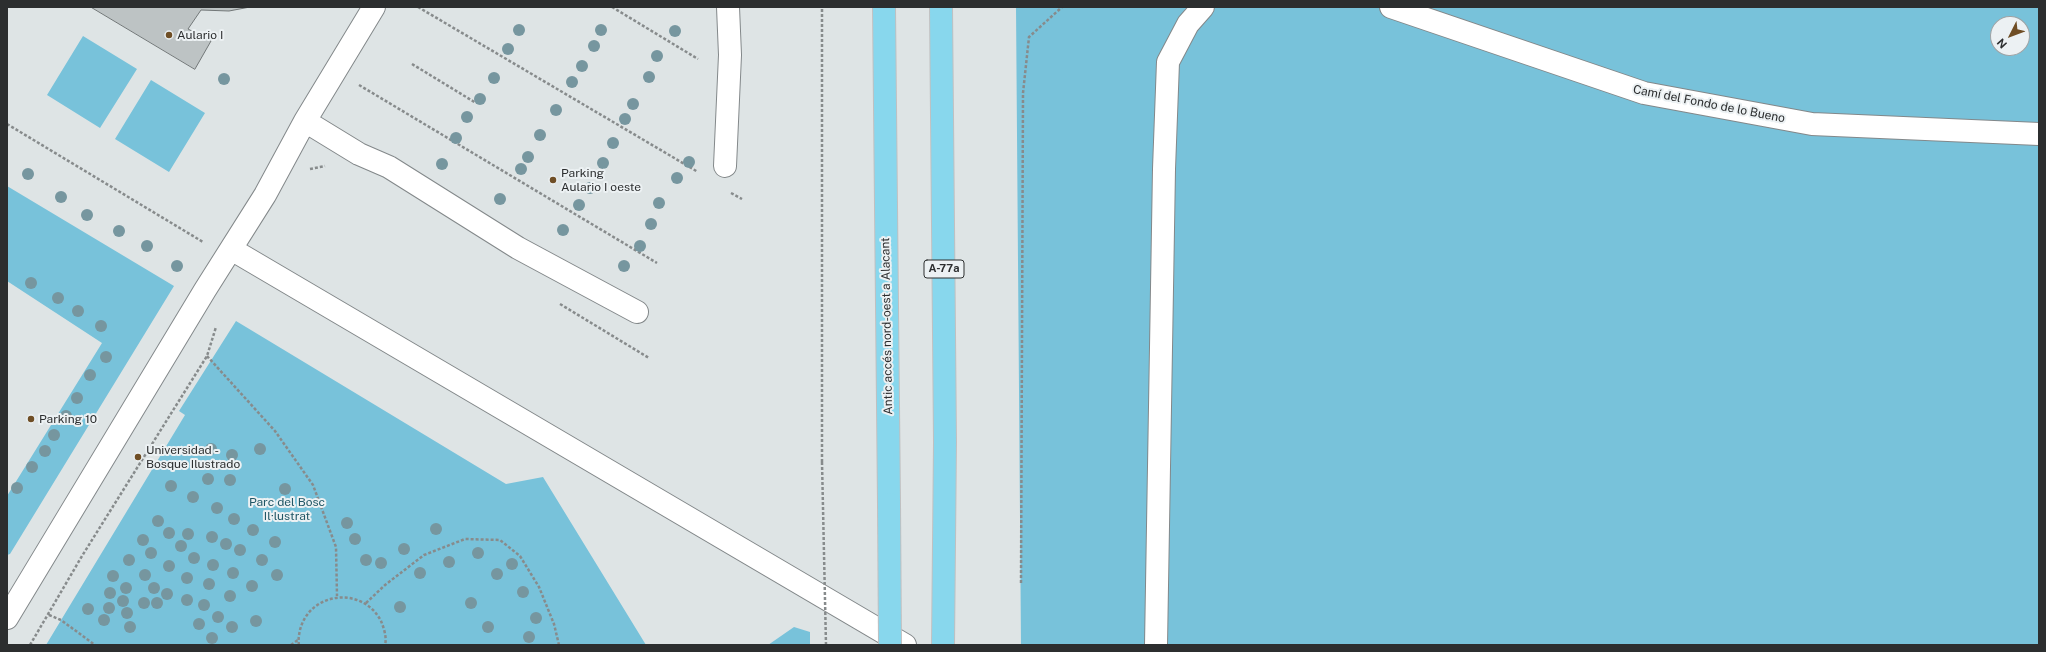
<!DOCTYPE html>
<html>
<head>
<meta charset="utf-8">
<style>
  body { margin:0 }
  #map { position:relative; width:2046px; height:652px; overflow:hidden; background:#dee4e5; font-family:"Public Sans",sans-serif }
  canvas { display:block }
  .frame { position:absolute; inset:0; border:8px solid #2c2e2f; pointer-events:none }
  .north { position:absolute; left:1990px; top:16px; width:40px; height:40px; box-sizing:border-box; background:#ecf1f3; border:1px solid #9fa3a5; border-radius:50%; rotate:228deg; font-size:11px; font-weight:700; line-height:16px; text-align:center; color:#2c2e2f }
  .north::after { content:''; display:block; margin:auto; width:14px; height:18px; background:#6f4e25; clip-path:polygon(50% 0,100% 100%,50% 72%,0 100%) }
</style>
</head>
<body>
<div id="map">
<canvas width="2046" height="652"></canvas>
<div class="frame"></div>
<div class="north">N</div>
</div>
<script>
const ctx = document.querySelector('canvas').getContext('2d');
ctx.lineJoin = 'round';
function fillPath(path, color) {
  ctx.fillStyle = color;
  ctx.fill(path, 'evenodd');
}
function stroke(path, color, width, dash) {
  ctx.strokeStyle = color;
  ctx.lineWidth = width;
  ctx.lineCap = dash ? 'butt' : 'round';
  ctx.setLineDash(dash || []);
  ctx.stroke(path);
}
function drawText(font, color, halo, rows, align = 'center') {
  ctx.font = font + ' "Public Sans",sans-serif';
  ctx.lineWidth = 4;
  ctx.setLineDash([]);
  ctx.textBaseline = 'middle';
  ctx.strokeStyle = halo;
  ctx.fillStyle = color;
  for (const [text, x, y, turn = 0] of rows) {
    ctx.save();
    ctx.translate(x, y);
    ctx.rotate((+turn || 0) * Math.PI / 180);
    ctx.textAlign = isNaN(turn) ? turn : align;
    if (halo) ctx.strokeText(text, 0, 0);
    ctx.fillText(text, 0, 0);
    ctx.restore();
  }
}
fillPath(new Path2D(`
  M1016,7h1023v638h-1018zM1998,24h24v24h-24z
  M83,36l54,33 -37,59 -53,-33z
  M151,80l54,33 -36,59 -54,-33z
  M7,186l167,100 -164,268 -3,1v-59l95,-153 -95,-62z
  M236,321l270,163 37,-7 103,168h-600l139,-230 -6,-4z
  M794,627l16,5v13h-42z`), '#78c2da');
const building = new Path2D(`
  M91,7h159l-21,4 -28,-1 -13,19 23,12 -16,28z`);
fillPath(building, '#bdc3c4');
stroke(building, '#727778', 1);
const minor = new Path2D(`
  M1391,7l253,86 168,31 227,10
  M305,121l54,33 30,13 129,81 119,64
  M725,166l5,-111 -2,-48
  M231,249l674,396
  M7,618l198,-328 60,-95 40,-74 69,-114
  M1156,645l8,-476 4,-107 20,-38 15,-17`);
const major = new Path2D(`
  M884,7l5,497
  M941,7l4,435 -2,203`);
stroke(minor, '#83888a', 24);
stroke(major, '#c0c0c1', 24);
stroke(new Path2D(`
  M418,7l280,165
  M612,7l86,52
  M412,64l64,39
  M359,85l298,178
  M7,124l196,118
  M310,169l15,-3
  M731,193l11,6
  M560,304l89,54
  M207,356l68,75 38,54 23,62 1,49
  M822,462v-455
  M1021,583l2,-490 6,-56 33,-30
  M366,603l19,-18 39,-30 41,-16 35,1 20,16 19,31 15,37 5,21
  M49,615l12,5 34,25
  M30,645l52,-89 125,-200 9,-29
  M291,645l7,-5
  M299,645c-1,-5 0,-10 1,-15 10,-39 63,-44 81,-9 3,7 6,17 4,24`), '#878b8c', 2.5, [3, 2]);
stroke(minor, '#fff', 22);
stroke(major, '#88d7ed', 22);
const majorBridge = new Path2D(`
  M889,504l1,141`);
stroke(majorBridge, '#c0c0c1', 24, []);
stroke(new Path2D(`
  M822,462l4,183`), '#878b8c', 2.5, [3, 2]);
stroke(majorBridge, '#88d7ed', 22);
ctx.fillStyle = '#76969f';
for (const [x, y] of [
  [519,30],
  [601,30],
  [675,31],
  [594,46],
  [508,49],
  [657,56],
  [582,66],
  [649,77],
  [494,78],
  [224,79],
  [572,82],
  [480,99],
  [633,104],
  [556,110],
  [467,117],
  [625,119],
  [540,135],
  [456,138],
  [613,143],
  [528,157],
  [689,162],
  [603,163],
  [442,164],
  [521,169],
  [28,174],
  [677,178],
  [590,188],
  [61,197],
  [500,199],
  [659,203],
  [579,205],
  [87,215],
  [651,224],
  [563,230],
  [119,231],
  [147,246],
  [640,246],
  [177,266],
  [624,266],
  [31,283],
  [58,298],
  [78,311],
  [101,326],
  [106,357],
  [90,375],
  [77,398],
  [66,416],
  [54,435],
  [211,449],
  [260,449],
  [45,451],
  [232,455],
  [32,467],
  [208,479],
  [230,480],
  [171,486],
  [17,488],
  [285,489],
  [193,497],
  [217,508],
  [234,519],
  [158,521],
  [347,523],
  [436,529],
  [253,530],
  [169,533],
  [188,534],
  [212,537],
  [355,539],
  [143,540],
  [275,542],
  [226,544],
  [181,546],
  [404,549],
  [240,550],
  [151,553],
  [478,553],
  [194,558],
  [129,560],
  [262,560],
  [366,560],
  [449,562],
  [381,563],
  [512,564],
  [213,565],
  [169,566],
  [233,573],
  [420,573],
  [497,574],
  [145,575],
  [277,575],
  [113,576],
  [187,578],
  [209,584],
  [252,586],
  [126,588],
  [154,588],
  [523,592],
  [110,593],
  [167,594],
  [230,596],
  [187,600],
  [123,601],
  [144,603],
  [157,603],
  [471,603],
  [204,605],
  [400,607],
  [109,608],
  [88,609],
  [127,613],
  [218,617],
  [536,618],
  [104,620],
  [256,621],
  [199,624],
  [130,627],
  [232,627],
  [488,627],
  [529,637],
  [212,638]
]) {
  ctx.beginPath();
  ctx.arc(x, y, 6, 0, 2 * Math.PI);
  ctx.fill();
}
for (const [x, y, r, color] of [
  [169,35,4,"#6f4e25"],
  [553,180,4,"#6f4e25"],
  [31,419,4,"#6f4e25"],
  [138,457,4,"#6f4e25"]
]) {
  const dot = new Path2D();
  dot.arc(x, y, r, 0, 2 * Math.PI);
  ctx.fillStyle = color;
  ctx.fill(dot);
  stroke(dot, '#ecf1f3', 1.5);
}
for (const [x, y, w] of [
  [944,269,40]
]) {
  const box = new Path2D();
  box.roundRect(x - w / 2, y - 9, w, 18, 3);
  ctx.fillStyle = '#ecf1f3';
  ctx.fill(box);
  stroke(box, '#2c2e2f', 1);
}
drawText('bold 11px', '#2c2e2f', null, [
  ["A-77a",944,269]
]);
drawText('12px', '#2c2e2f', '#ecf1f3', [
  ["Aulario I",177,35],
  ["Parking",561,173],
  ["Aulario I oeste",561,187],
  ["Parking 10",39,419],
  ["Universidad -",146,450],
  ["Bosque Ilustrado",146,464]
], 'left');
drawText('12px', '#2c2e2f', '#ecf1f3', [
  ["Camí del Fondo de lo Bueno",1709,104,11],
  ["Antic accés nord-oest a Alacant",887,326,-91]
]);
drawText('12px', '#215766', '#ecf1f3', [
  ["Parc del Bosc",287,502],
  ["Il·lustrat",287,516]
]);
</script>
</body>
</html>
